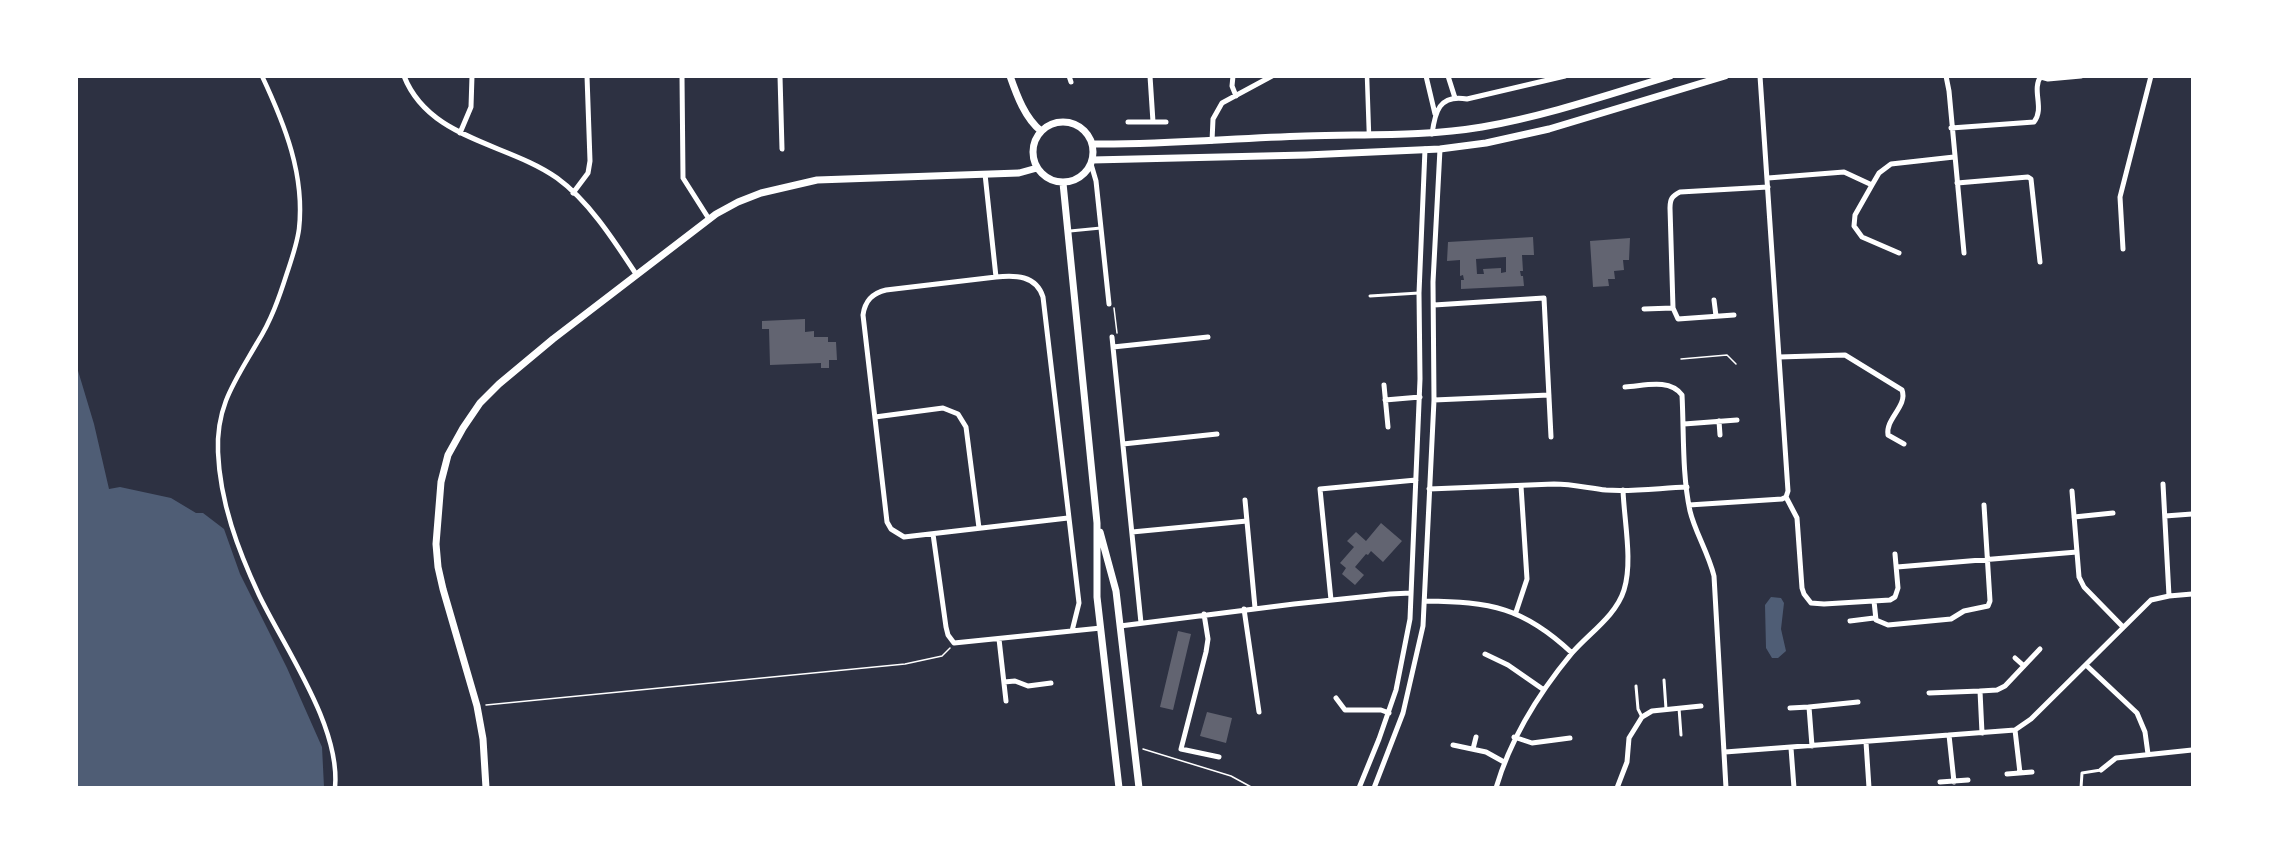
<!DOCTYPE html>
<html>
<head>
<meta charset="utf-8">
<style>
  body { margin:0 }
  #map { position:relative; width:2269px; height:864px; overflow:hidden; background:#2d3142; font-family:Manrope,sans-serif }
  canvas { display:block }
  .frame { position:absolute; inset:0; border:78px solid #fff; pointer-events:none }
</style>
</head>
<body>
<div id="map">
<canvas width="2269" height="864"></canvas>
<div class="frame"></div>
</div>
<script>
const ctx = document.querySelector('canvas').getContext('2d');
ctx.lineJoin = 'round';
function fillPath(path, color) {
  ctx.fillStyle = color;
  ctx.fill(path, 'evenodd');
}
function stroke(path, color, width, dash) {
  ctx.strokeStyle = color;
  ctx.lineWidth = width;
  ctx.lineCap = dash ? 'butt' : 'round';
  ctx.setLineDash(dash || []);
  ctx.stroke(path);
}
fillPath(new Path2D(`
  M76,364l18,60 15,65 11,-2 51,11 25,15h7l21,16 16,45 47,94 35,79 2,40h-247z
  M1771,597l10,1 3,5 -3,26 5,22 -8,7h-6l-6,-10 -1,-43z`), '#4f5d75');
fillPath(new Path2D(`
  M1533,237l1,18h-12l1,16h-3l1,5h2l1,10 -63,3v-9h3l-1,-5 -3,1v-16l-13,1 1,-19zM1506,257v15l-5,1v-5l-18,1 1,5h-7l-1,-15z
  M1630,238l-1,22h-6l1,10 -10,1 1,8h-7l1,7 -16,1 -3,-46z
  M805,319v13l9,-1v6h14v5h8l1,18h-8v8h-8v-5l-51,2 -1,-36h-7v-8z
  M1381,523l21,18 -19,21 -12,-11 -3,4 -2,-1 -11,13 9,8 -9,10 -13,-11 4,-6 -6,-5 14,-16 -7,-6 9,-9 10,9z
  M1178,631l13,3 -18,76 -13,-3z
  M1207,712l25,6 -6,25 -26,-7z`), '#626471');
stroke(new Path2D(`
  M1114,308l3,25
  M1681,359l46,-4 9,9
  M486,705l419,-41 37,-8 8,-8
  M1143,749l88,27 22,12`), '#fff', 1.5);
stroke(new Path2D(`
  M1070,231l31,-3
  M1370,296l49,-3
  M1664,680l2,29
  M1636,686l2,23 4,8
  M1679,708l2,27
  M2081,788l1,-15 19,-3`), '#fff', 3);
stroke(new Path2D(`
  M262,76c23,49 43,99 37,153 -2,15 -7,29 -12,44 -8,25 -16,48 -30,70 -22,38 -41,63 -39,109 2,50 20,98 41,143 26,54 82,132 76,193
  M1367,76l2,59`), '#fff', 4.5);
stroke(new Path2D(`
  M404,76c25,64 104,67 153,102 32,23 58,64 79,96
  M682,76l1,102 26,41
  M780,76l2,73
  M1069,76l2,6
  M1150,76l3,46
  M1233,76l-1,10 4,10
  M1426,76l9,38
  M1448,76l7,22
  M1760,76l28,415 -2,6
  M1946,76l3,15 15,162
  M2041,77l7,2 33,-3
  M1128,122h38
  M1951,128l83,-6c11,-14 -3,-32 7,-46
  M460,133l11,-26 1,-31
  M1432,134c3,-22 7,-40 35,-35l98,-23
  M1212,141l1,-22 9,-16 50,-27
  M1091,164l5,17 13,123
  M985,174l11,103c19,-2 40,-2 47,20l36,306 -7,28
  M1768,178l76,-6 28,13 7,-12 12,-9 63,-7
  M1957,183l71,-6 3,2 9,83
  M1872,185l-17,30 -1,11 8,11 37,16
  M573,193l15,-20 2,-12 -3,-85
  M2123,249l-3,-52 31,-121
  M996,277l-110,13c-13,3 -21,10 -23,25l24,207 4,7 13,8 164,-19
  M1714,300l2,16
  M1434,305l110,-7 7,139
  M1673,308l5,11 56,-4
  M1644,309l29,-1 -3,-100c0,-9 2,-12 10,-16l88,-5
  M1112,337l29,286
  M1113,347l95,-10
  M1779,357l66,-2 57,35c6,16 -17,29 -14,45l16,9
  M1384,385l4,42
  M1625,387c19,-1 44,-9 57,8 2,38 0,79 8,116 5,21 18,41 24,65l12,212
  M1385,400l35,-3
  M1434,400l115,-5
  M875,417l68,-9 15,6 8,13 13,101
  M1719,421l1,14
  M1684,424l53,-4
  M1123,444l94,-10
  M2163,484l6,112
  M1429,489l125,-5c18,0 34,4 52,6 26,2 54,-2 81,-3
  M2072,491l7,86 5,10 39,40
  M1786,497l11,21 5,70 2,6 7,9 13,1 66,-4 5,-3 3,-9 -3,-34
  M1245,500l10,108
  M1689,505l93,-6 4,-2
  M2165,516l27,-2
  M2074,517l39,-4
  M1132,532l115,-11
  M933,534l13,93 2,8 6,8 147,-15
  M1897,567l180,-15
  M1331,600l-11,-111 96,-9
  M1425,601c66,1 98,6 147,52
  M1874,601l2,19 12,5 63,-6 13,-8 24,-5 2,-5 -6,-96
  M1244,609l15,103
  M1516,612l11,-33 -6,-93
  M1204,614l4,25 -2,13 -25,97 38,8
  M1850,621l24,-3
  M1120,626l174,-22 96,-10 21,-1
  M999,639l7,62
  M1485,654l23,11 36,25
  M2015,658l9,8
  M2086,665l51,48 8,19 3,22
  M1004,682l11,-1 13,5 23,-3
  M1980,691l17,-1 8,-4 35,-37
  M1929,693l51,-2 2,42
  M1336,698l9,12h36l8,3
  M1809,707l49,-5
  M1790,708l19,-1 3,39
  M2015,730l5,43
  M1949,735l5,47
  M1514,737l18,6 38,-5
  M1866,742l3,46
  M1453,745l33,7 18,10
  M1791,748l3,40
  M1473,749l3,-12
  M1725,752l290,-22 16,-11 120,-119 18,-4 23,-2
  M2101,770l15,-12 76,-8
  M2007,774l25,-2
  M1940,782l28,-2
  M1359,788l20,-49 17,-49 14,-71 10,-240 -1,-86 6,-144
  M1374,788l29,-75 20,-87 11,-226 -1,-118 7,-133
  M1496,788c15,-51 42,-94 76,-135 16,-19 44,-37 52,-63 9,-28 0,-70 -1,-100
  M1617,788l10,-26 2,-24 13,-21 10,-6 49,-5`), '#fff', 5);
stroke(new Path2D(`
  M1010,76c7,20 15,42 31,55
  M1033 152a30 30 0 1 1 60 0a30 30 0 1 1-60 0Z
  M1092,144c71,1 142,-6 213,-8 59,-2 118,1 177,-9 64,-11 125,-32 188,-51
  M1092,160l214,-5 134,-6 46,-6 63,-14 176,-53
  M1063,183l34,340v74l22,191
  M1100,532l16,59 23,197
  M486,788l-3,-49 -6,-33 -34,-117 -5,-22 -2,-23 5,-62 7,-27 15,-27 17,-25 19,-19 54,-45 163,-125 22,-12 23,-9 56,-13 202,-7 18,-5`), '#fff', 7);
</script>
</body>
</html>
